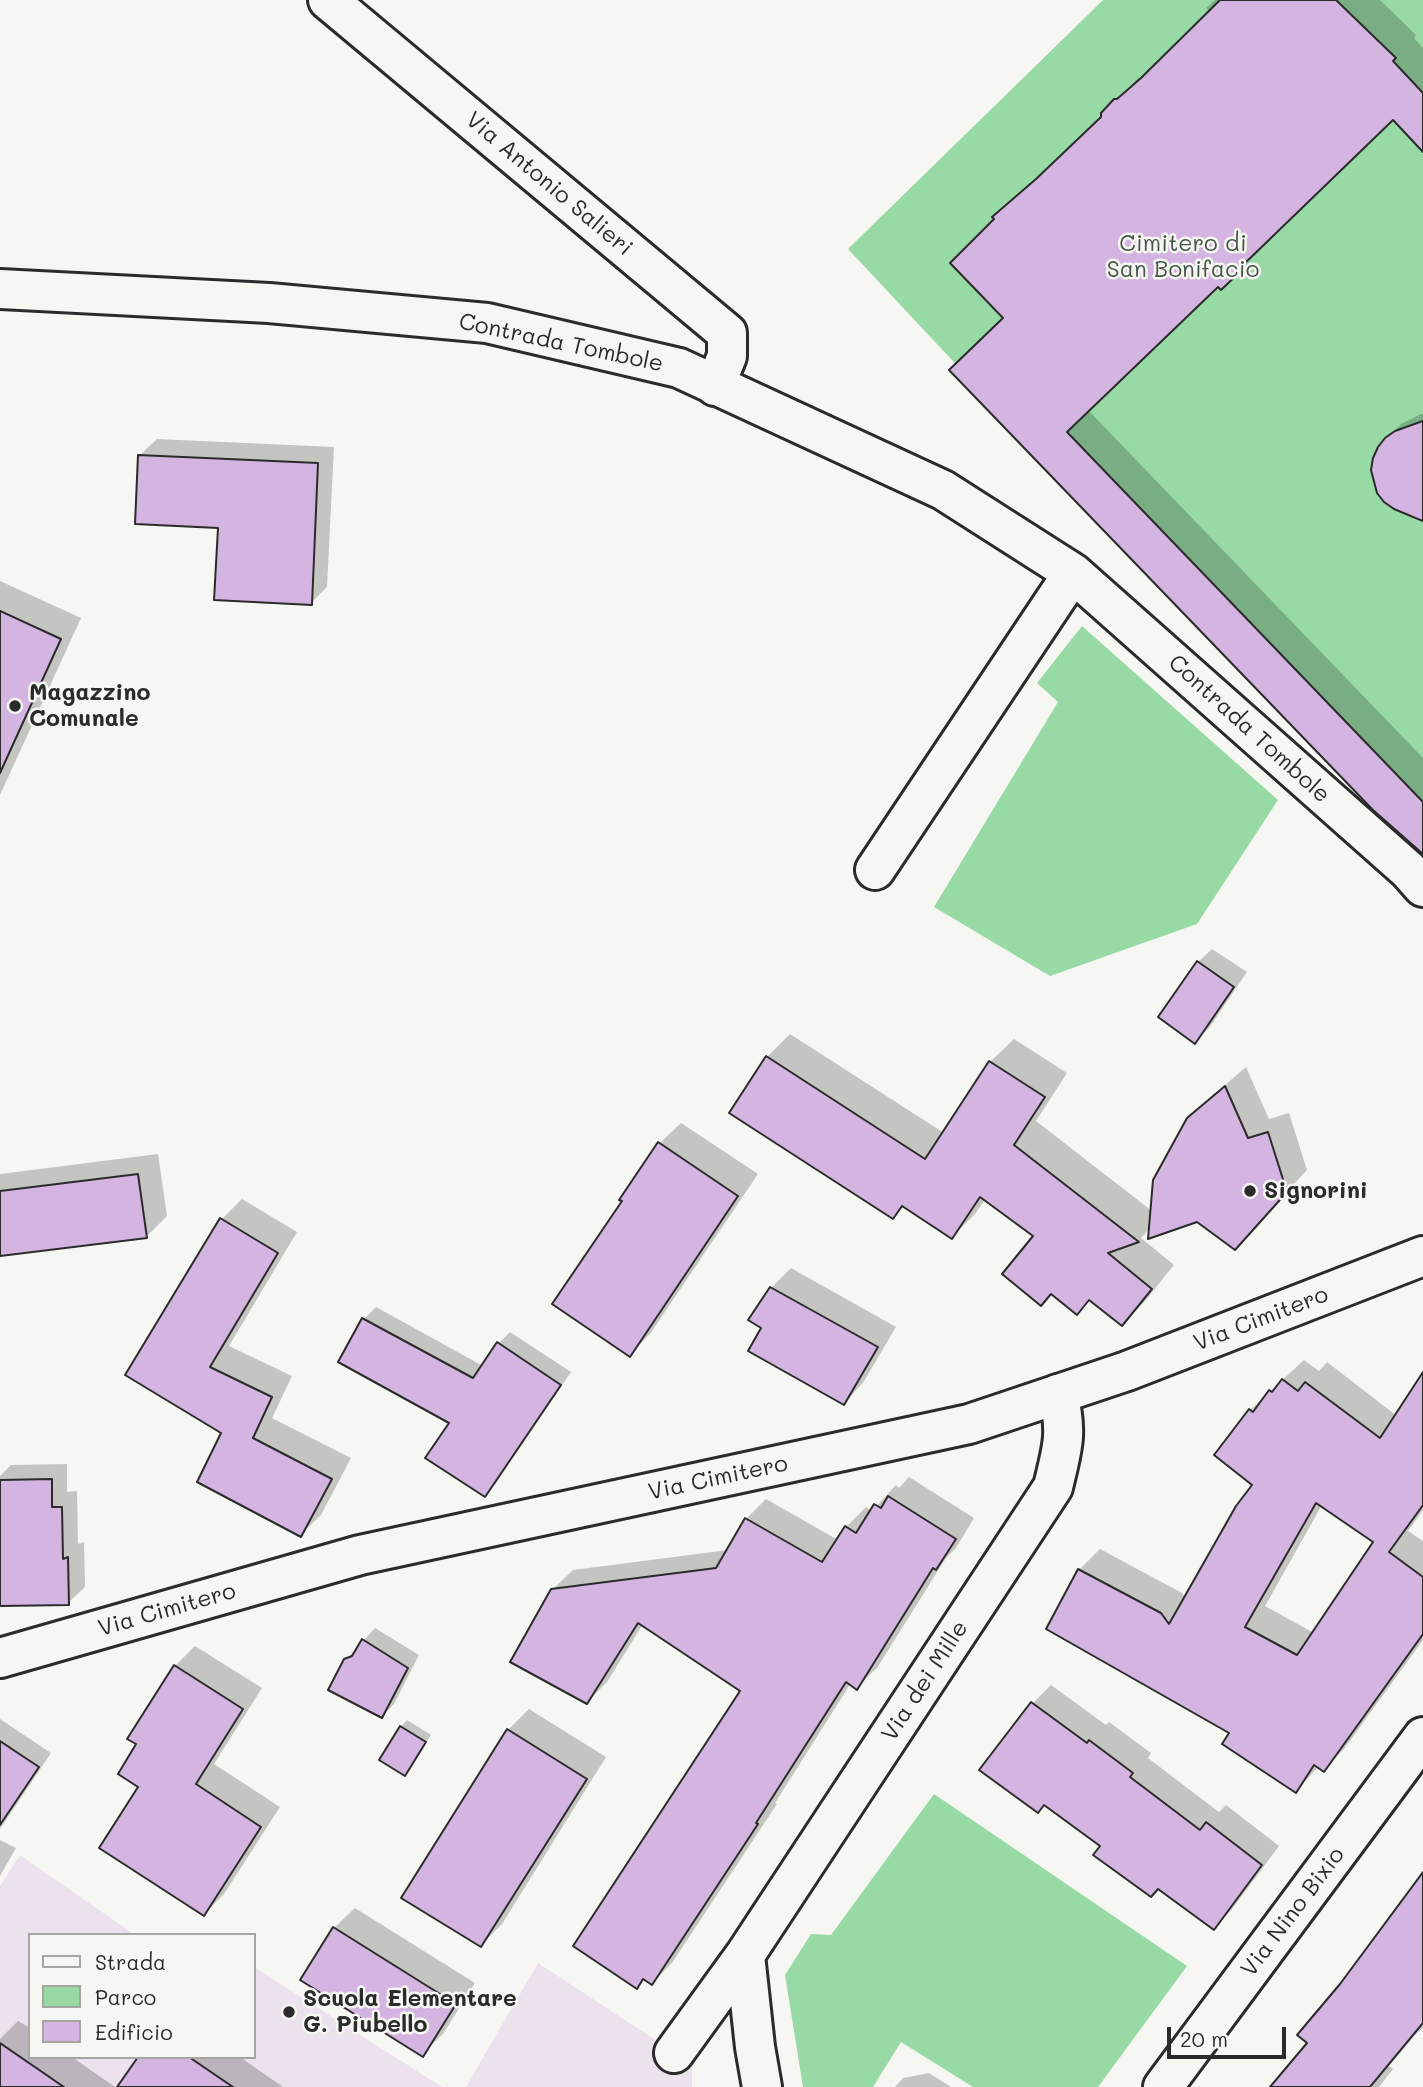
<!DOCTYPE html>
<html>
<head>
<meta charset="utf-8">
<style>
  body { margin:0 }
  #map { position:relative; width:1423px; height:2087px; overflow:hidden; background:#f6f6f2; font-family:Mali,sans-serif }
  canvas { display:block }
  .legend { position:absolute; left:28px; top:1933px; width:228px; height:126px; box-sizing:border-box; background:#f6f6f2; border:2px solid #a5a5a2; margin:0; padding:9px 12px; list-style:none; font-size:21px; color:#2b2b2b }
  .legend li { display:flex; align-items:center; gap:14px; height:35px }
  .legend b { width:35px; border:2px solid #a5a5a2 }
  .scale { position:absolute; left:1167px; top:2027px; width:119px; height:32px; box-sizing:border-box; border:4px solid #2b2b2b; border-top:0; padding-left:9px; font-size:21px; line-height:24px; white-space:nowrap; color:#2b2b2b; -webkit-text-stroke:5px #f6f6f2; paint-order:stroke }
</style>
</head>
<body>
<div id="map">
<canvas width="1423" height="2087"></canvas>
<ul class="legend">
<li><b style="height:9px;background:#f6f6f2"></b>Strada</li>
<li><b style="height:19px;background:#98daa5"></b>Parco</li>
<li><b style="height:19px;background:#d4b4e0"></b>Edificio</li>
</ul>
<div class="scale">20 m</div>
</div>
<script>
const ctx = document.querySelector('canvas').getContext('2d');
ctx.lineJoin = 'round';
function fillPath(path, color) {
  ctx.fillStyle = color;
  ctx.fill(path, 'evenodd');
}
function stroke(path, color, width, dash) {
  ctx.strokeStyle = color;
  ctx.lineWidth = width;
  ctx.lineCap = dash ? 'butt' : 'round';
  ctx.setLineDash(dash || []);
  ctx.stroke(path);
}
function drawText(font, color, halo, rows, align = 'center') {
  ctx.font = font + ' Mali,sans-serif';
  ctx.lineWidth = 5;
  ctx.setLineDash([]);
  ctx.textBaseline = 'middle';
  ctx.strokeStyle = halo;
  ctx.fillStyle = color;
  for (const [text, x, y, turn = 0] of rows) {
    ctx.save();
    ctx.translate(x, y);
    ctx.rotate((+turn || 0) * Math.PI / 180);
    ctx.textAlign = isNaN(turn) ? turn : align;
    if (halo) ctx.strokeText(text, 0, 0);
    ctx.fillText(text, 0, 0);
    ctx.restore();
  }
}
fillPath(new Path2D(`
  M20,1855l115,80h-105v122h224v-90l188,120h-442v-201z
  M538,1963l154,101v23h-226z`), '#ece2ed');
fillPath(new Path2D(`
  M1103,0h320v863l-575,-614z
  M1082,626l196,174 -81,124 -147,52 -116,-69 124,-205 -21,-19z
  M934,1794l253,172 -89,121h-125l-72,-45 -28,45h-70l-18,-112 26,-41 20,1z`), '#98daa5');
fillPath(new Path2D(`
  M1215,0h165l36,35 -2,3 9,10v101l-30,-31 -129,124 2,2 -45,44 -3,-4 -130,126 335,348v94l-471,-482 53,-52 -9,-99 -1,-2 66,-60 42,-40 35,-39h3l24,-22 45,-44 -4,-4z
  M1421,414h2v99l-36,-74 14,-15z
  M157,439l177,8 -7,140 -16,16 -91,-77 -80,-71z
  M0,581l81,37 -81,177z
  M1212,949l35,23 -38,56 -14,13 3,-79z
  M790,1034l154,99 46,-71 24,-23 53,34 -31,48 116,90 36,-92 22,-21 36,-31 23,52 20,-6 18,57 -72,78 -37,-27 -48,7 -9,10 33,27 -29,36 -23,23 -31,-25 -14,13 -41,-76 -51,-37 -10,15 -23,23 -48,-31 -11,11 -162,-105 36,-55z
  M681,1123l77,51 -108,160 -20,20 -6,-153 -2,-2 38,-56z
  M158,1154l9,62 -21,21 -146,18v-81z
  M242,1199l55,33 -68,114 63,30 -20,42 79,40 -30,57 -21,20 -77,-103 -95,-58 94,-155z
  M791,1268l105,59 -33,56 -19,20 -80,-76 7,-39z
  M376,1307l107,59 16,-23 11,-11 61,40 -75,111 -11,12 -34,-73 -110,-60 23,-43z
  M1304,1360l15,11 8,-9 70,54 26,-38v132l-15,21 15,10v99l-79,109 -20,20 -5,-3 -23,25 -64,-58 -153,-163 21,-21 82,44 3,5 70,-114 -5,-74zM1322,1505l53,36 -61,92 -49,-27z
  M67,1464v28l10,-1 1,53 6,-2 1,45 -17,16 -68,1v-128l11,-11z
  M909,1477l65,41 -18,30 -10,10 -69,110 -20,19 -6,-4 -76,120 2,1 -105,159 -20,20 -7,-5 -8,8 106,-296 -100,-66 -36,58 -20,20 -35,-112 21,-20 155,-20 18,-31 20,-20 72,41 8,-13 20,-20 6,4 24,-26 3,3z
  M375,1628l44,27 -25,49 -12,12 -36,-56z
  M195,1646l67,42 -48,76 66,43 -56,87 -20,20 -63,-128 -2,-42 36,-78z
  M1051,1685l55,40 3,-3 42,31 -3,5 71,54 7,-7 53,41 -47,63 -18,19 -111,-83 -70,-142z
  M529,1709l77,48 -104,167 -21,21 27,-215z
  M0,1719l51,34 -51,76z
  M407,1720l24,15 -20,32 -6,7 -4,-47z
  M0,1840l16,8 -16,28z
  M1423,1875v153l-8,7 -26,31 4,3 -14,18h-110l40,-44 32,-57z
  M355,1908l120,75 -32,51 -21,20 -88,-126z
  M18,2021l12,7v29h42l43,30h-115v-48z
  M140,2057h100l43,30h-163z
  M929,2073l22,14h-56l8,-9z`), '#0003');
const building = new Path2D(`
  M1220,0h116l60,58 -3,3 30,32v59l-30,-32 -150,145 2,2 -24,23 -3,-3 -151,145 356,370v52l-50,-44 -424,-440 54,-52 -53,-55 44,-44 -2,-2 44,-38 65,-62v-4l13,-14h3l24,-21z
  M1423,421v100l-29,-12 -10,-7 -7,-9 -6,-23 2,-12 5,-11 7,-9 10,-7z
  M138,455l180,8 -6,142 -98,-5 4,-72 -83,-4z
  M0,611l61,28 -61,134z
  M1197,961l37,26 -39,57 -37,-27z
  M766,1056l159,103 64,-98 56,36 -31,48 125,97 -31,11 44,36 -30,37 -33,-26 -12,15 -26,-21 -10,12 -39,-32 31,-38 -53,-39 -28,42 -50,-33 -9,13 -164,-106z
  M1225,1086l23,52 20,-6 19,60 -52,58 -38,-28 -49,17 5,-59 34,-62z
  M658,1142l80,54 -108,161 -78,-53 70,-103 -3,-1z
  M138,1174l9,64 -147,18v-65z
  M220,1218l58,35 -68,114 62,30 -19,41 79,41 -31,58 -104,-55 24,-49 -96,-58z
  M770,1287l108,60 -34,58 -96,-54 13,-23 -13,-8z
  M362,1318l111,60 24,-36 64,43 -76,112 -60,-39 24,-35 -111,-61z
  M1423,1372v133l-34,47 34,25v57l-99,138 -10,-7 -18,28 -74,-49 7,-11 -183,-104 32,-60 83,44 8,11 67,-118 16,-21 -38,-30 35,-46 4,3 16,-22 3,2 10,-13 16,12 7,-9 75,56zM1316,1503l57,39 -76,113 -52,-28z
  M52,1479v28h10l1,52 5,-2 1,48 -69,1v-126z
  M888,1496l68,43 -20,31 -3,-2 -76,122 -11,-8 -90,141 2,1 -106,161 -9,-6 -6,10 -64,-43 167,-255 -102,-68 -51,81 -77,-42 41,-73 165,-21 29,-50 77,44 23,-36 11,7 18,-29 7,4z
  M362,1639l46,29 -26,50 -54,-28 16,-31 8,-3z
  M174,1665l69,44 -47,75 65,43 -57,89 -105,-68 39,-61 -20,-13 18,-30 -9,-5z
  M1031,1702l56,41 2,-3 44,33 -3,4 70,53 6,-8 56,43 -48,65 -56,-41 -7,8 -58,-42 7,-9 -56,-41 -6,8 -59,-43z
  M400,1726l26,16 -21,34 -26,-16z
  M507,1729l80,50 -106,168 -80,-49z
  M0,1741l39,26 -39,58z
  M1423,1872v151l-53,64h-100l37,-44 -10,-8 43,-51z
  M333,1927l123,77 -33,53 -123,-77z
  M0,2043l64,44h-64z
  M138,2057h51l44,30h-116z`);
fillPath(building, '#d4b4e0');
stroke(building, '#2b2b2b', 2);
const street = new Path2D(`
  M328,0l399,333v23l-12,30
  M0,289l269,14 218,20 192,45 264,122 130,83 335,297 15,17
  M875,870l198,-297
  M674,2053l71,-98
  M762,2087l-7,-40 -10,-92 308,-468c9,-38 15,-53 5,-93
  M1163,2087l260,-350`);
const secondary = new Path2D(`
  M0,1658l360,-103 609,-131 158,-53 296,-115`);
stroke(street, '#2b2b2b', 44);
stroke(secondary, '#2b2b2b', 44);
stroke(street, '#f6f6f2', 38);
stroke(secondary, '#f6f6f2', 38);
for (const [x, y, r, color] of [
  [15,706,7,"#2b2b2b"],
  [1250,1191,7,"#2b2b2b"],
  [289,2012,7,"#2b2b2b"]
]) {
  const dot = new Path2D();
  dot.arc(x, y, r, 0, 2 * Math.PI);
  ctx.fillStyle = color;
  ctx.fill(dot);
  stroke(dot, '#f6f6f2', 2.5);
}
drawText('23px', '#2b2b2b', '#f6f6f2', [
  ["Via Antonio Salieri",549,184,40],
  ["Contrada Tombole",561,343,12],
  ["Contrada Tombole",1249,729,42],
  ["Via Cimitero",1261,1319,-21],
  ["Via Cimitero",718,1478,-12],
  ["Via Cimitero",167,1610,-16],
  ["Via dei Mille",925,1681,-57],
  ["Via Nino Bixio",1293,1912,-53]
]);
drawText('23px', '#46574a', '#f6f6f2', [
  ["Cimitero di",1183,244],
  ["San Bonifacio",1183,270]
]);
drawText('bold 23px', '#2b2b2b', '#f6f6f2', [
  ["Magazzino",29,693],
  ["Comunale",29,719],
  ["Signorini",1264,1191],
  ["Scuola Elementare",303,1999],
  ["G. Piubello",303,2025]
], 'left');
</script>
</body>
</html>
